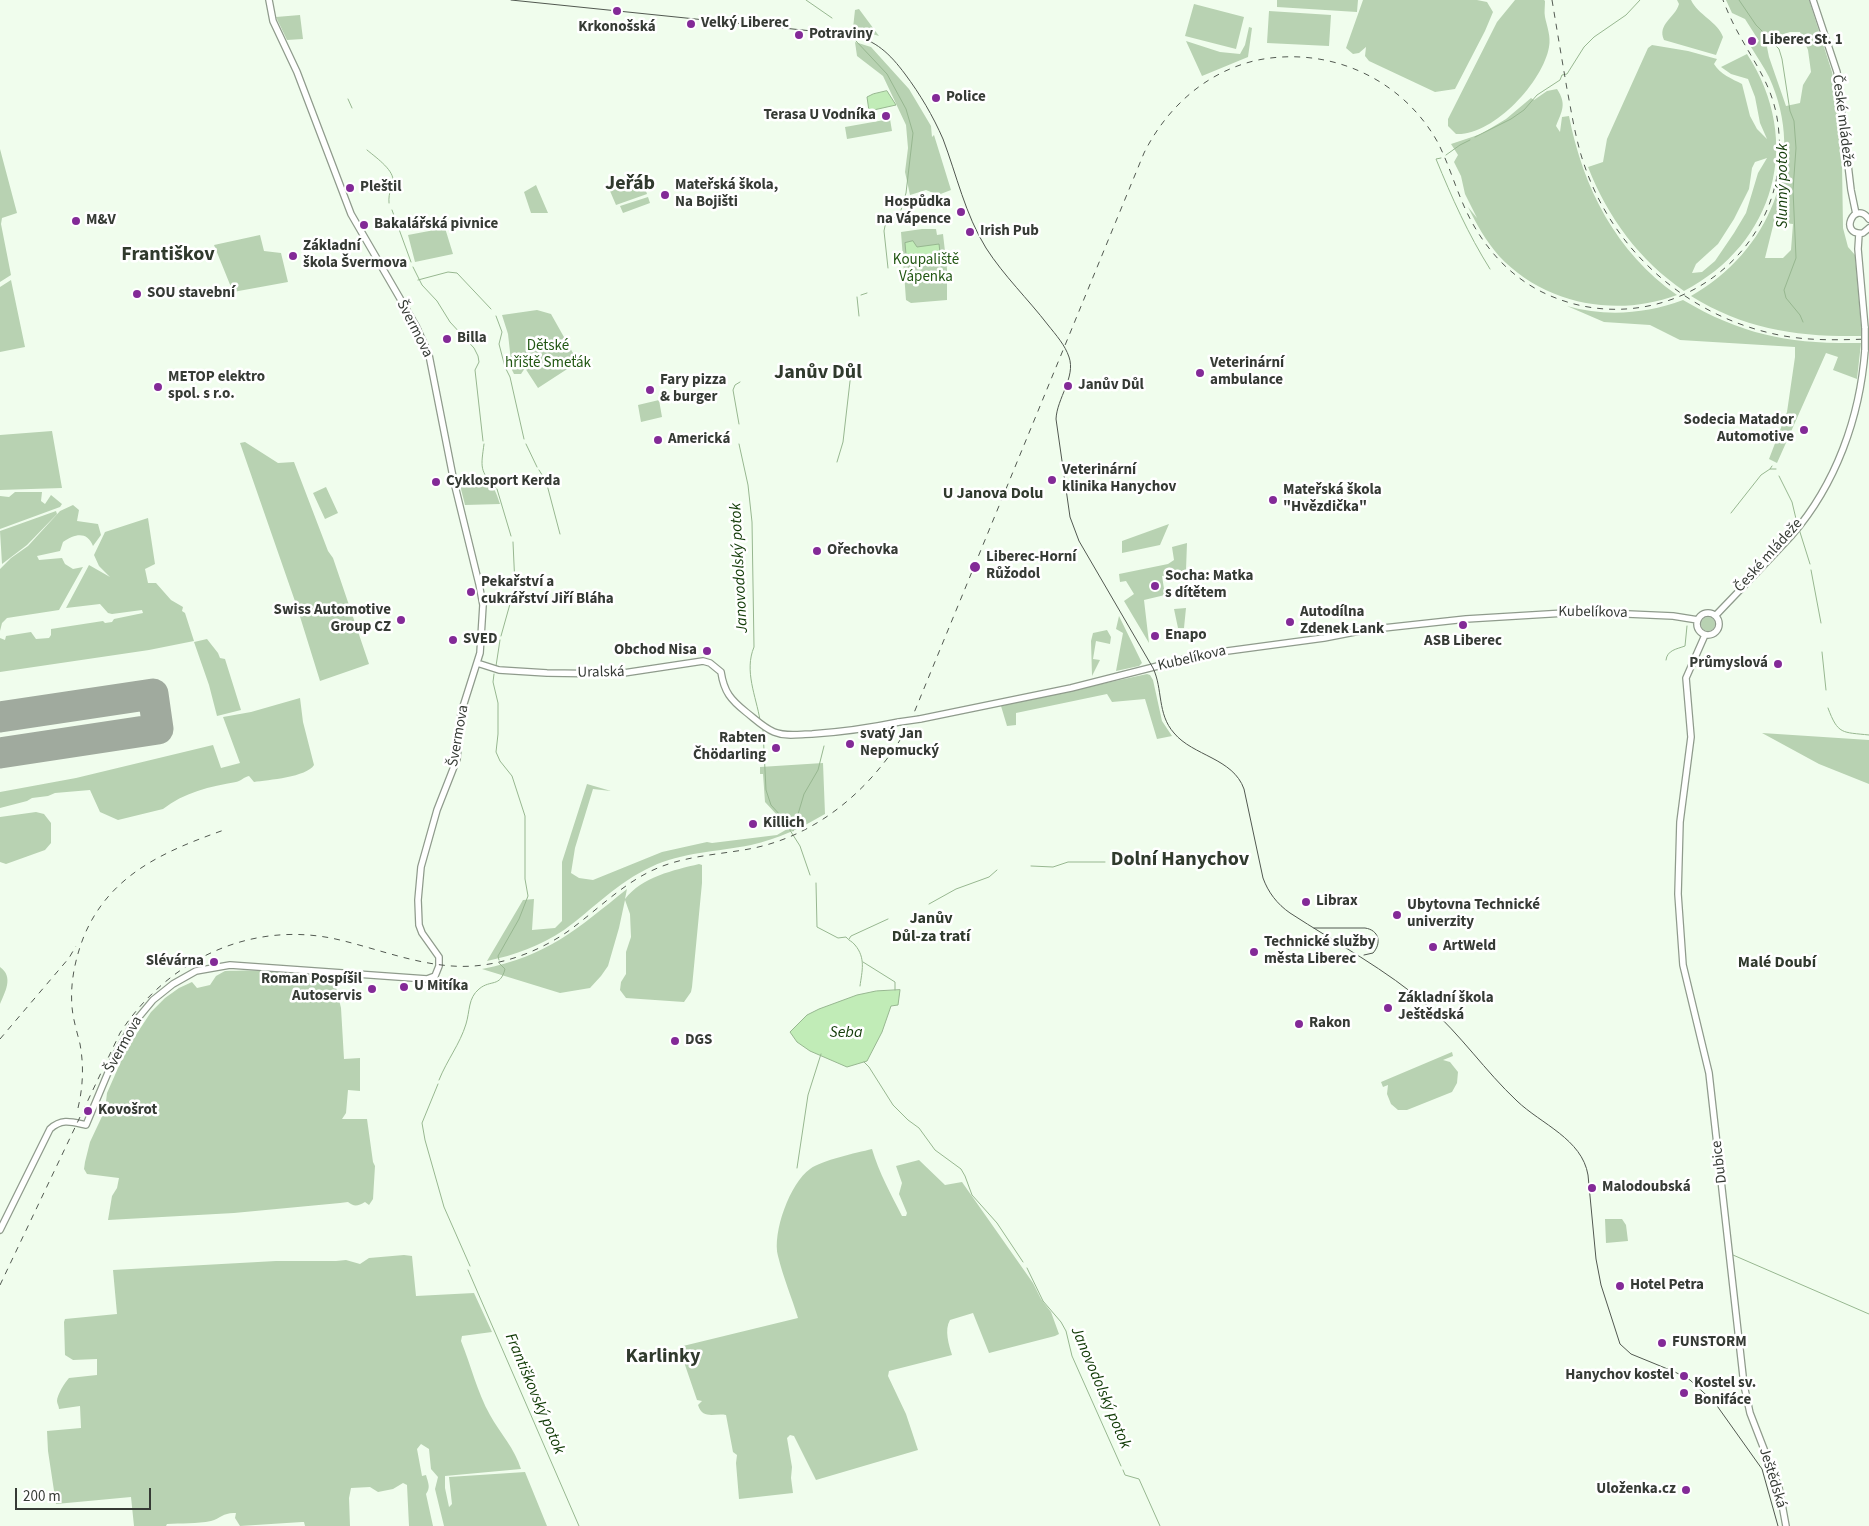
<!DOCTYPE html>
<html>
<head>
<meta charset="utf-8">
<style>
  body { margin:0 }
  #map { position:relative; width:1869px; height:1526px; overflow:hidden; background:#f0fded; font-family:"Source Sans 3",sans-serif }
  canvas { display:block }
  .scale { position:absolute; left:15px; top:1488px; width:136px; height:22px; box-sizing:border-box; border:2px solid #363b35; border-top:0; padding-left:6px; font-size:15px; line-height:18px; white-space:nowrap; color:#363b35; -webkit-text-stroke:4px #fff; paint-order:stroke }
</style>
</head>
<body>
<div id="map">
<canvas width="1869" height="1526"></canvas>
<div class="scale">200 m</div>
</div>
<script>
const ctx = document.querySelector('canvas').getContext('2d');
ctx.lineJoin = 'round';
function fillPath(path, color) {
  ctx.fillStyle = color;
  ctx.fill(path, 'evenodd');
}
function stroke(path, color, width, dash) {
  ctx.strokeStyle = color;
  ctx.lineWidth = width;
  ctx.lineCap = dash ? 'butt' : 'round';
  ctx.setLineDash(dash || []);
  ctx.stroke(path);
}
function drawText(font, color, halo, rows, align = 'center') {
  ctx.font = font + ' "Source Sans 3",sans-serif';
  ctx.lineWidth = 5;
  ctx.setLineDash([]);
  ctx.textBaseline = 'middle';
  ctx.strokeStyle = halo;
  ctx.fillStyle = color;
  for (const [text, x, y, turn = 0] of rows) {
    ctx.save();
    ctx.translate(x, y);
    ctx.rotate((+turn || 0) * Math.PI / 180);
    ctx.textAlign = isNaN(turn) ? turn : align;
    if (halo) ctx.strokeText(text, 0, 0);
    ctx.fillText(text, 0, 0);
    ctx.restore();
  }
}
fillPath(new Path2D(`
  M1277,0h81l-1,12 -80,-5z
  M1363,0h114l10,2 6,10 -8,19 -30,58 -20,3 -66,-31 -4,-5 1,-9 -7,6 -6,1 -7,-6z
  M1515,0h29l1,1c0,6 -1,11 0,16 2,10 6,19 4,30 -6,35 -56,89 -93,87l-8,-8v-7l49,-97z
  M1677,0h14c7,15 27,22 32,37l-7,18 -52,-15c-7,-16 11,-22 15,-36z
  M1726,0h83l23,72 4,19 6,73 1,64 5,19 7,8 7,81c-64,1 -116,-6 -171,-40 78,-44 117,-134 78,-219 -5,-10 -12,-20 -18,-30l8,-6 -14,-22 -13,-6zM1790,32h10l8,18 3,22 -8,13 -3,18 -14,3 -17,-49 -2,-10 5,-9zM1774,222l19,2 -2,26 -8,8h-18z
  M1194,4l50,13 -8,32 -51,-13z
  M859,9l20,27 -26,-8 2,-18z
  M1269,11l62,4 -2,31 -62,-3z
  M300,15l3,24 -16,1 -11,-23z
  M1249,27l3,1 -4,29 -46,19 -16,-35 34,11 20,2 5,-9z
  M855,42l16,5 38,42 22,37 1,11 2,-2 17,55 -13,5 -12,-5 -16,5 -5,-23 3,-24 -2,-23 -23,-49 -26,-20z
  M1652,45l36,6 29,8 -3,5c6,10 18,15 28,20l8,32 7,13 10,10 -7,-16 -5,-26 -7,-18 -17,-5 -10,-7 26,-13c57,87 28,190 -63,237 -45,-31 -76,-73 -96,-124l15,-5 4,-23 41,-91zM1767,158l-9,15 -12,40 -12,20 -19,28 -13,11 -10,1 4,-9 22,-20 16,-25 15,-30 3,-21 3,-6z
  M1557,89c10,15 5,22 -1,37l4,6 2,-15 7,-1c14,72 47,136 108,179 -61,23 -133,9 -178,-39 -13,-15 -22,-31 -31,-49l9,11 -12,-24 -4,-18 -7,-14 4,-7 -7,-11 30,-10 25,-15 25,-21 3,2 13,-9z
  M890,119l2,12 -45,8 -2,-12z
  M0,149l17,64 -15,5 -1,6 10,51 -11,7z
  M642,179l5,15 -31,11 -6,-14z
  M536,185l12,28h-17l-7,-21z
  M648,197l2,6 -27,10 -3,-7z
  M445,228l8,26 -38,8 -7,-27z
  M922,229h14l1,6 6,-1 4,35v31l-36,3 -5,-3 -5,-68z
  M260,235l4,16 17,2 7,29 -55,10 -19,-47z
  M11,280l14,67 -25,5v-65z
  M1683,300c61,36 108,44 178,43l-4,36 -24,-9 5,-13 -12,-4 -49,110 -8,-4 18,-47 8,-55v-10l-115,-7 -30,-15 -46,-3 -37,-16c39,11 78,8 116,-6z
  M537,310l14,4 27,48 -40,26 -13,-20 -4,6h-7l-2,-4 -4,-36 -6,-19z
  M659,400l3,17 -21,5 -3,-17z
  M52,431l10,57 -62,2v-55z
  M245,442l33,21 16,-1 34,89 5,7 36,106 -49,17 -23,-74 -57,-164z
  M468,476c21,3 26,8 32,28l-35,1 -7,-28z
  M326,487l12,26 -13,6 -12,-26z
  M15,492h27l-1,9 4,3 6,-9 11,9 -2,3 -60,22v-33l9,1z
  M73,505l6,5 -2,11 21,3 3,11 -8,11c-6,-15 -18,-12 -30,-4l-3,9 -23,5 2,4 23,-2 3,6 8,5 10,-2 -24,43 -52,8 -5,5 -2,8v-62l11,-11 17,-12 32,-35z
  M56,511l1,3 -30,31 -25,19 -2,-33z
  M148,518l7,46 -10,5 3,14h8l15,17 12,7 -1,4 3,2 9,28 -45,9 -149,22v-34l5,2 1,-4 25,-4 5,7 13,-1 2,-3v-6l52,-8 2,2 7,-1 2,-3 29,-6 -1,-3 -30,4 -4,-1 -8,-9 -34,4 23,-43 21,12 -11,-11 -5,-11 11,-23z
  M1169,524l-9,21 -38,8v-12z
  M1187,543l-1,27 -24,6 3,19 -21,5 5,43 -25,-42 10,-7 -8,-13 -6,1 -1,-8 49,-10 6,-4 -2,-13z
  M1186,608l-2,20h-6l-4,-19z
  M1119,616l23,47 -3,3 -23,5 7,-38 -7,-4z
  M1701 624a7 7 0 1 1 14 0a7 7 0 1 1-14 0Z
  M1107,630l4,7 -1,7 -14,-3 -3,18 7,1 -8,16 -1,-35 2,-8z
  M207,639l11,14 2,5 5,1 16,51 -24,6 -8,-31 -15,-43z
  M1147,674l3,1 3,5 9,41 10,15 -15,3 -12,-40 -33,3 -5,-8 -91,19v12l-9,1 -6,-20z
  M300,698l3,24 11,43c-7,12 -46,15 -60,17l-5,-6c-5,1 -8,5 -13,6 -25,4 -53,11 -73,27l-45,11 -18,-8 -10,-22 -35,3 -7,3 -16,2 -5,3 -27,7v-16l76,-14 137,-33 8,23 19,-5 -17,-46 28,-5z
  M1762,733l107,7v44l-50,-20z
  M823,763l2,51c-24,14 -47,25 -74,31 -34,7 -69,7 -100,22 -33,15 -58,42 -87,63 -24,16 -49,25 -77,31l36,-61 11,-1 -2,31 23,-2 7,-7v-59l25,-78 24,7 -18,-2 -18,59 -4,25 8,5 14,2 69,-28 45,-10 5,1 65,-8 12,-7 -24,-26 -2,-28h-3v-7z
  M36,812l8,2 7,9v20l-6,7 -39,14 -6,-2v-45z
  M699,864l3,1v18l-10,104 -1,5 -7,10 -58,-4 -6,-8 1,-8 5,-8v-22l5,-15 -1,-23 -5,-14 -6,28 -11,38 -7,10 -11,12 -30,5 -78,-24c66,-13 95,-40 145,-80l-2,10c17,-22 49,-29 74,-35z
  M0,967c14,10 5,25 0,37z
  M225,971c18,0 53,-3 67,7l9,-3 29,2 4,2 7,29 3,51 16,-1v33l-12,-1 -2,23 -4,6h25l6,43 2,4 -2,33 -4,6 -4,-3c-7,4 -11,5 -17,0l-8,1 -106,10 -126,7 4,-24 5,-8 2,-10 -32,-4 -3,-5 1,-7 5,-20 15,-32 2,-17 19,-43 25,-38 14,-14 14,-10 13,-6 5,6 13,-3 6,-9z
  M1452,1052l1,4 -10,4 7,2 8,10 -1,11 -5,9 -45,18h-9l-7,-6 -4,-10 1,-9 -5,2 -2,-5z
  M872,1149c7,24 19,45 30,67h4l1,-3 -8,-19 3,-11 -6,-17 23,-6 26,25 17,-3 71,101 8,16 10,13 8,22 -4,2 -66,17 -16,-40 -23,7c-6,10 -1,25 2,35l-63,16 -1,5 18,38 12,36 -102,30 -22,-44 -4,-1 -3,3 5,29 -1,11 2,15 -54,6 -3,-36 1,-8 -4,-3 -7,-37c-12,-2 -23,5 -28,-10l4,-4 -5,-1 -12,-35 -2,-19 115,-28c-6,-20 -15,-41 -20,-62 -6,-23 12,-73 32,-87 12,-9 46,-16 62,-20z
  M1605,1219h17l4,6 2,16 -22,2z
  M404,1255l8,1 4,40 58,-3 18,39 -30,4 -1,5c10,24 16,51 29,74 10,18 25,34 31,54l-76,7v12l4,19 3,-3 -3,-27 76,-5 22,54h-103l-9,-37 3,-12 -7,-8 -2,-20 -8,-5 -4,5 5,27 4,-1c2,8 5,12 0,19l7,32h-24l-2,-41 -4,-2 -10,6 -15,3 -8,-5 -19,1 -2,10 1,28h-45l-1,-4h-2l-62,4 -5,-8 1,-5c-12,-1 -15,5 -25,8 -14,3 -30,2 -44,3l-1,2h-32l-3,-29 -75,7 -8,-53 -1,-20 34,-3 -1,-22 -21,3c0,-3 -2,-5 -2,-8 0,-6 8,-19 12,-23l28,-3v-16l-24,1 -8,-5 -1,-33 1,-3 52,-5 -4,-44 163,-9h60l10,-1 14,4 9,-6z`), '#b8d2b2');
const water = new Path2D(`
  M887,91l9,14 -27,6 -2,-14 6,-3z
  M913,241l4,6 22,-3 2,17 -34,4 -2,-22z
  M900,990l-2,15 -7,1 -9,26 -15,29 -20,6 -37,-16 -13,-9 -7,-10 17,-17 12,-6 38,-14 19,-4z`);
fillPath(water, '#c1ecb7');
stroke(water, '#97b790', 1);
stroke(new Path2D(`
  M806,0l26,18
  M1739,0l17,25 18,18
  M856,41l31,33 19,35 7,24 -7,60 -5,17
  M1775,45l4,4 3,10 8,52 4,10 2,27 -3,42 3,68 -12,32 2,8 14,17 3,7
  M348,99l4,9
  M1475,137l36,-18 13,-9 13,-15 23,-15 2,-5 5,-1 17,-27 10,-10 32,-22 14,-15
  M367,150c7,6 26,19 26,30 0,8 -5,11 -4,23
  M1446,155l14,-10 10,-5
  M1441,158l-5,1c16,39 32,75 54,110
  M392,210l19,52
  M413,267l9,18 15,16 13,21 24,26 4,8 1,6 -4,8 8,71
  M888,268l-4,-37 2,-10 12,-5
  M418,280l30,-8 9,1 34,36
  M861,295l6,-2
  M857,297l2,19
  M496,316l6,16 -3,12 6,23 5,10 14,62
  M739,424l-6,-34 2,-5 5,-3
  M484,444c-3,23 -5,27 12,44
  M526,444l11,23
  M739,444l9,41 4,37 2,125c-10,24 2,49 6,73
  M837,462l6,-20 9,-78
  M1772,466l-2,3h6
  M539,470l7,11 14,53
  M1779,476l13,26 5,21
  M497,489l14,47
  M1731,513l30,-38 9,-6
  M1799,529l11,35
  M1811,570l10,53
  M501,636l14,-50 -2,-44
  M1822,652l4,38
  M1666,660c1,-10 11,-11 19,-14l2,-20
  M496,666l4,-26
  M494,674l-1,8 5,21v31l-2,18 4,9 12,15 13,40v63l3,17 -9,23 -21,37 1,4
  M1828,708c10,27 14,24 41,27
  M763,730l3,60 5,15 10,11 19,30 10,29
  M793,831l11,-37 14,-24 6,-24
  M1031,866l22,1 15,-5h37
  M816,883l1,44 21,11 8,-1c3,4 6,4 9,8 11,13 7,26 5,41
  M929,904l27,-15 33,-12 8,-7
  M849,939l2,-3 37,-17
  M863,962l32,20v8
  M864,1062l5,5 24,38 15,15 11,8 16,22 26,19 4,7 7,19 25,28 26,39
  M439,1080c8,-20 21,-36 27,-56 4,-13 2,-26 13,-35 12,-10 21,-1 26,-20l-6,-6
  M438,1084l-16,39 3,17 19,67 26,59
  M797,1168l11,-73 13,-41
  M1733,1255l136,59
  M1027,1268l16,33 18,21 5,9 6,25 49,110
  M468,1270l111,256
  M1123,1470l2,5 14,4 21,47`), '#97b790', 1);
stroke(new Path2D(`
  M0,717l153,-23 5,35 -158,24`), '#a0aa9e', 31);
const secondary = new Path2D(`
  M1813,0l24,72 14,118 5,24
  M1869,219c-15,-20 -31,17 -6,14l6,-5
  M1859,234l-1,15 7,79
  M1697 624a11 11 0 1 1 22 0a11 11 0 1 1-22 0Z
  M1716,615c25,-26 51,-53 76,-80 44,-51 68,-118 73,-185
  M1705,635l-19,43 5,59 -11,85 -2,72 5,71 26,108 35,312 6,28 29,75 7,38
  M477,663l22,7 48,3 70,1 86,-13 7,2 11,9c3,20 10,28 25,40 9,7 18,16 28,20 12,5 26,2 38,2 30,-2 58,-6 87,-12
  M920,719l151,-31 134,-34 119,-16 41,-8 101,-11 116,-7 91,4 25,4
  M0,1230l50,-101c12,-11 22,-7 36,-4l29,-69 18,-32 20,-24 20,-16 23,-13 34,-6 197,14 8,-3 4,-10v-9l-17,-24 -3,-8 -1,-25 3,-33 16,-57 20,-51 4,-46 19,-60 3,-48 -4,-21 -25,-102 -25,-127 -13,-29 -65,-112 -54,-142 -24,-51 -4,-21`);
stroke(secondary, '#8f9b8c', 8);
stroke(secondary, '#fff', 5.5);
stroke(new Path2D(`
  M511,0l340,35c25,5 39,19 54,39 15,20 28,42 38,65 14,37 22,75 43,109 18,28 42,51 62,77 8,10 17,20 21,32 7,20 -12,41 -13,62l14,98 9,24 74,127c10,21 4,46 21,65 19,23 59,25 70,56l19,89c5,14 14,26 27,35 46,30 97,57 138,93 33,29 57,65 89,95 24,23 65,38 71,74l8,84 5,26 19,59 11,10 44,18 15,8 25,23 47,66 16,57
  M1314,928h51c14,2 17,15 8,25l-9,2`), '#515850', 1);
stroke(new Path2D(`
  M1552,0c5,30 10,60 15,89 5,26 9,53 18,78 30,86 104,150 194,168 29,6 60,5 90,4
  M0,1039l69,-81 7,-12
  M78,1108c5,-21 6,-42 2,-64 -3,-12 -7,-25 -8,-37 -2,-24 3,-48 12,-71 26,-62 81,-85 140,-106
  M0,1285l120,-252c48,-74 133,-114 220,-93 46,11 95,32 143,25 30,-4 59,-16 84,-33 28,-20 53,-46 84,-61 31,-15 65,-16 98,-22 70,-13 126,-63 160,-124l235,-572c23,-46 63,-82 114,-93 71,-14 143,18 179,81 10,19 16,39 24,58 16,40 43,74 81,93 114,56 247,-31 237,-158 -3,-42 -19,-62 -38,-96 -7,-12 -13,-25 -18,-38`), '#515850', 1, [6, 6]);
const secondaryBridge = new Path2D(`
  M1865,350v-22
  M899,722l21,-3`);
stroke(secondaryBridge, '#8f9b8c', 8, []);
stroke(secondaryBridge, '#fff', 5.5);
for (const [x, y, r, color] of [
  [617,11,5,"#832a97"],
  [691,24,5,"#832a97"],
  [799,35,5,"#832a97"],
  [1752,41,5,"#832a97"],
  [936,98,5,"#832a97"],
  [886,116,5,"#832a97"],
  [350,188,5,"#832a97"],
  [665,195,5,"#832a97"],
  [961,212,5,"#832a97"],
  [76,221,5,"#832a97"],
  [364,225,5,"#832a97"],
  [970,232,5,"#832a97"],
  [293,256,5,"#832a97"],
  [137,294,5,"#832a97"],
  [447,339,5,"#832a97"],
  [1200,373,5,"#832a97"],
  [1068,386,5,"#832a97"],
  [158,387,5,"#832a97"],
  [650,390,5,"#832a97"],
  [1804,430,5,"#832a97"],
  [658,440,5,"#832a97"],
  [1052,480,5,"#832a97"],
  [436,482,5,"#832a97"],
  [1273,500,5,"#832a97"],
  [817,551,5,"#832a97"],
  [975,567,6,"#832a97"],
  [1155,586,5,"#832a97"],
  [471,592,5,"#832a97"],
  [401,620,5,"#832a97"],
  [1290,622,5,"#832a97"],
  [1463,625,5,"#832a97"],
  [1155,636,5,"#832a97"],
  [453,640,5,"#832a97"],
  [707,651,5,"#832a97"],
  [1778,664,5,"#832a97"],
  [850,744,5,"#832a97"],
  [776,748,5,"#832a97"],
  [753,824,5,"#832a97"],
  [1306,902,5,"#832a97"],
  [1397,915,5,"#832a97"],
  [1433,947,5,"#832a97"],
  [1254,952,5,"#832a97"],
  [214,962,5,"#832a97"],
  [404,987,5,"#832a97"],
  [372,989,5,"#832a97"],
  [1388,1008,5,"#832a97"],
  [1299,1024,5,"#832a97"],
  [675,1041,5,"#832a97"],
  [88,1111,5,"#832a97"],
  [1592,1188,5,"#832a97"],
  [1620,1286,5,"#832a97"],
  [1662,1343,5,"#832a97"],
  [1684,1376,5,"#832a97"],
  [1684,1393,5,"#832a97"],
  [1686,1490,5,"#832a97"]
]) {
  const dot = new Path2D();
  dot.arc(x, y, r, 0, 2 * Math.PI);
  ctx.fillStyle = color;
  ctx.fill(dot);
  stroke(dot, '#fff', 2);
}
drawText('bold 15px', '#363b35', '#fff', [
  ["Velký Liberec",701,24],
  ["Krkonošská",617,28,"center"],
  ["Potraviny",809,35],
  ["Liberec St. 1",1762,41],
  ["Police",946,98],
  ["Terasa U Vodníka",876,116,"right"],
  ["Mateřská škola,",675,186],
  ["Na Bojišti",675,203],
  ["Pleštil",360,188],
  ["Hospůdka",951,203,"right"],
  ["na Vápence",951,220,"right"],
  ["M&V",86,221],
  ["Bakalářská pivnice",374,225],
  ["Irish Pub",980,232],
  ["Základní",303,247],
  ["škola Švermova",303,264],
  ["SOU stavební",147,294],
  ["Billa",457,339],
  ["Veterinární",1210,364],
  ["ambulance",1210,381],
  ["METOP elektro",168,378],
  ["spol. s r.o.",168,395],
  ["Fary pizza",660,381],
  ["& burger",660,398],
  ["Janův Důl",1078,386],
  ["Sodecia Matador",1794,421,"right"],
  ["Automotive",1794,438,"right"],
  ["Americká",668,440],
  ["Veterinární",1062,471],
  ["klinika Hanychov",1062,488],
  ["Cyklosport Kerda",446,482],
  ["Mateřská škola",1283,491],
  ["\"Hvězdička\"",1283,508],
  ["Ořechovka",827,551],
  ["Liberec-Horní",986,558],
  ["Růžodol",986,575],
  ["Socha: Matka",1165,577],
  ["s dítětem",1165,594],
  ["Pekařství a",481,583],
  ["cukrářství Jiří Bláha",481,600],
  ["Swiss Automotive",391,611,"right"],
  ["Group CZ",391,628,"right"],
  ["Autodílna",1300,613],
  ["Zdenek Lank",1300,630],
  ["Enapo",1165,636],
  ["SVED",463,640],
  ["ASB Liberec",1463,642,"center"],
  ["Obchod Nisa",697,651,"right"],
  ["Průmyslová",1768,664,"right"],
  ["svatý Jan",860,735],
  ["Nepomucký",860,752],
  ["Rabten",766,739,"right"],
  ["Čhödarling",766,756,"right"],
  ["Killich",763,824],
  ["Librax",1316,902],
  ["Ubytovna Technické",1407,906],
  ["univerzity",1407,923],
  ["Technické služby",1264,943],
  ["města Liberec",1264,960],
  ["ArtWeld",1443,947],
  ["Slévárna",204,962,"right"],
  ["Roman Pospíšil",362,980,"right"],
  ["Autoservis",362,997,"right"],
  ["U Mitíka",414,987],
  ["Základní škola",1398,999],
  ["Ještědská",1398,1016],
  ["Rakon",1309,1024],
  ["DGS",685,1041],
  ["Kovošrot",98,1111],
  ["Malodoubská",1602,1188],
  ["Hotel Petra",1630,1286],
  ["FUNSTORM",1672,1343],
  ["Hanychov kostel",1674,1376,"right"],
  ["Kostel sv.",1694,1384],
  ["Bonifáce",1694,1401],
  ["Uloženka.cz",1676,1490,"right"]
], 'left');
drawText('15px', '#363b35', '#fff', [
  ["České mládeže",1842,121,83],
  ["Švermova",414,329,63],
  ["České mládeže",1769,556,-48],
  ["Kubelíkova",1593,613,1],
  ["Kubelíkova",1192,659,-13],
  ["Uralská",601,673,-1],
  ["Švermova",459,736,-80],
  ["Švermova",124,1045,-61],
  ["Dubice",1720,1162,-97],
  ["Ještědská",1772,1478,73]
]);
drawText('15px', '#225713', '#fff', [
  ["Koupaliště",926,261],
  ["Vápenka",926,278],
  ["Dětské",548,347],
  ["hřiště Smeťák",548,364]
]);
drawText('italic 16px', '#123b07', '#fff', [
  ["Slunný potok",1783,186,-90],
  ["Janovodolský potok",740,568,-93],
  ["Seba",846,1033],
  ["Janovodolský potok",1100,1388,67],
  ["Františkovský potok",534,1394,67]
]);
drawText('bold 16px', '#303a2d', '#fff', [
  ["U Janova Dolu",993,494],
  ["Janův",931,919],
  ["Důl-za tratí",931,937],
  ["Malé Doubí",1777,963]
]);
drawText('bold 20px', '#303a2d', '#fff', [
  ["Jeřáb",630,185],
  ["Františkov",168,256],
  ["Janův Důl",818,374],
  ["Dolní Hanychov",1180,861],
  ["Karlinky",663,1358]
]);
</script>
</body>
</html>
